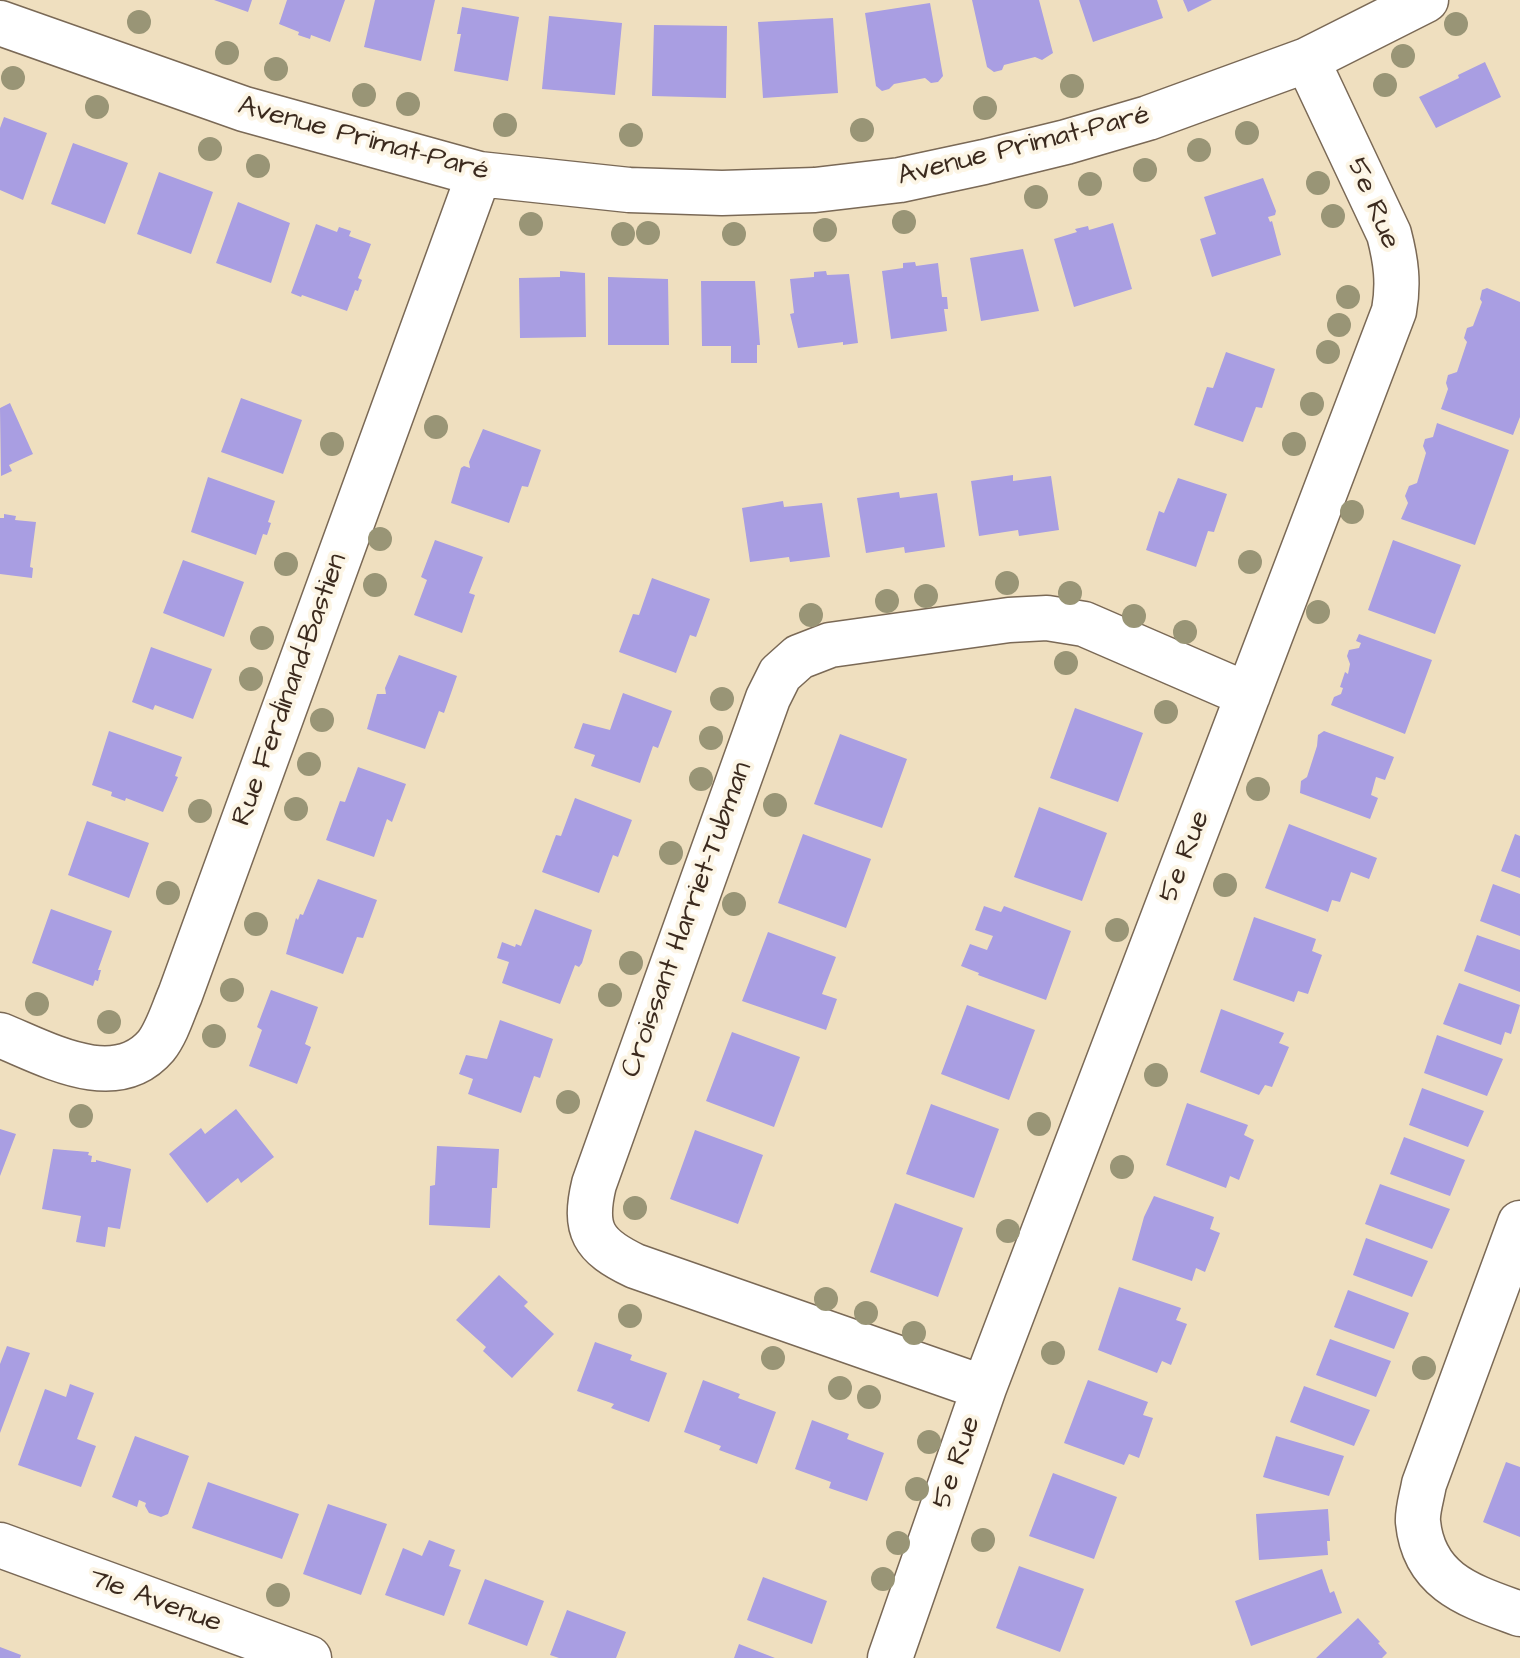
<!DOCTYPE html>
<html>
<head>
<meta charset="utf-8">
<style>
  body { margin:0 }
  canvas { display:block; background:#efdfbf }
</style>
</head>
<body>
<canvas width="1520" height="1658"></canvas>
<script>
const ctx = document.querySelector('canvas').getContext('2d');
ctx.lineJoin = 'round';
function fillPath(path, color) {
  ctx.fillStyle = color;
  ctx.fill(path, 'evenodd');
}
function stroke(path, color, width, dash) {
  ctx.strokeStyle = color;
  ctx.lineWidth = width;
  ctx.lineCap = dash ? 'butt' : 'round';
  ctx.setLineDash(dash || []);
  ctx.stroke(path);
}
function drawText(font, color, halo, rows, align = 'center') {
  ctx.font = font + ' "Architects Daughter",sans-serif';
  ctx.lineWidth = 8;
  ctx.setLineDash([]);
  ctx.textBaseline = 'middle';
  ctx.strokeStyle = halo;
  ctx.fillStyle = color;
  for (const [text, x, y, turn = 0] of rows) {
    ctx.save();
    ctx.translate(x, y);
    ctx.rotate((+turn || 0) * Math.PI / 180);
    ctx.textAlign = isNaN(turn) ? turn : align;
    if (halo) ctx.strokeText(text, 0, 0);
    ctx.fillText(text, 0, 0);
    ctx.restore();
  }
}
fillPath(new Path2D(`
  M214,0h38l-4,12z
  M287,0h58l-15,42 -19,-7 -1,4 -12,-4 1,-3 -20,-8z
  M375,0h60l-14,61 -57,-14z
  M972,0h67l14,53 -11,7 -7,-3 -31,8 -2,5 -8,2 -7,-5z
  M1079,0h78l6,18 -70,24z
  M1183,0h29l-24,12z
  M930,3l13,73 -5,6 -7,1 -6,-5 -31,6 -5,5 -7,2 -6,-5 -11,-73z
  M462,7l57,10 -11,64 -54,-10 7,-37h-4z
  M549,16l73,7 -7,72 -73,-6z
  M833,18l5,75 -75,5 -5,-76z
  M654,25l73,1 -1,72 -74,-2z
  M1485,62l16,35 -65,31 -17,-31 40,-19 -1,-3z
  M4,117l43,16 -24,67 -23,-10v-62z
  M73,143l55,20 -23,61 -54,-20z
  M159,172l54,20 -22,62 -54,-20z
  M1263,178l13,33 -1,4 -7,2 2,5 2,-1 9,34 -69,22 -12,-38 16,-5 -12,-37z
  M238,202l52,21 -19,60 -55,-20z
  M1113,223l19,66 -58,18 -20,-68 23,-7 -2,-3 13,-3 1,4z
  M316,224l21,8 2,-5 12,4 -2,5 22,8 -13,34 4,2 -4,11 -3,-1 -8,21 -45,-16 -1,2 -10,-4z
  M1023,249l16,62 -58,10 -11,-63z
  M915,262l1,4 22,-3 4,34h5l1,12h-4l3,22 -56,8 -9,-68 21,-3v-5z
  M560,271l25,2 1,64 -66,1 -1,-60 41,-1z
  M826,271l1,4 22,-1 9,69 -15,2v-3l-45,6 -8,-34 4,-1 -4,-34 24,-2v-5z
  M608,277l60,2 1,66h-61z
  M701,281h54l5,64h-3v18h-26v-17h-29z
  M1487,288l33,14v115l-7,18 -72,-26 7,-20 -2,-6 2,-8 9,-3 10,-30 -3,-4 3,-10 6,-2 9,-24 -2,-3 2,-9z
  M1226,352l49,17 -13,39 -6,-1 -13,35 -49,-17 13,-38 6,1z
  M241,398l61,22 -19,54 -62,-22z
  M10,403l23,51 -24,11 3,6 -11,5 -1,-68z
  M1437,423l72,27 -34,95 -74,-26 7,-16 -3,-7 4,-10 8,-3 9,-30 -3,-7 2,-7 8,-2z
  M483,429l58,21 -13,37 -6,-1 -13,37 -58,-20 10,-35 3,-2 6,2 -1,-6z
  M1013,475v6l38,-5 8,54 -40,6 -1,-6 -39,6 -8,-55z
  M208,477l67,24 -7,21 3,1 -4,12 -4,-1 -7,21 -65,-23z
  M1178,478l49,16 -13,38 -6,-1 -12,36 -50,-17 13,-39 5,2z
  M899,492l1,6 37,-5 8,54 -40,6 -1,-6 -38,6 -9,-55z
  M783,501l1,6 38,-4 8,54 -40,5 -1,-5 -39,5 -8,-54z
  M4,514l12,2 -1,4 21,2 -6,45 3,1 -1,10 -32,-4v-56h4z
  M435,540l48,17 -14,36 6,2 -13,38 -48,-18 13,-35 -6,-3z
  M1393,540l68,25 -26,69 -67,-24z
  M183,560l61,22 -20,55 -61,-24z
  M652,578l58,21 -14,38 -6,-2 -14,38 -57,-21 14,-38 6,1z
  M1359,634l73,26 -27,74 -74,-29 3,-8 7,-3 2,-6 -3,-1 5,-15 3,2 2,-10 -3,-8 2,-6 10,-2 2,-5 -5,-2z
  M151,647l61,22 -19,50 -38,-14 -2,5 -21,-8z
  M399,655l58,21 -13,37 -5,-2 -14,38 -58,-20 10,-35h9l-1,-6z
  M623,693l49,18 -14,37 -5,-2 -13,37 -49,-17 4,-11 -21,-7 9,-25 27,7z
  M1075,708l68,25 -25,69 -68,-24z
  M109,731l73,26 -7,19 3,1 -15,35 -37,-14 -1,3 -14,-5 1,-4 -20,-7z
  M1324,731l70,26 -9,23 -9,-3 -5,18 7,3 -8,21 -70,-26 1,-12 6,-4 10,-31 1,-11z
  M840,734l67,25 -25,69 -68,-24z
  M358,767l48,17 -14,38 -5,-3 -13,38 -48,-17 14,-39 5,1z
  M575,798l57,22 -14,37 -5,-2 -14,38 -57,-21 14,-37 5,1z
  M1039,807l68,26 -25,68 -68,-24z
  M87,821l62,22 -20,55 -61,-23z
  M1289,824l88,34 -8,21 -18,-7 -11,30 -8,-2 -4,12 -63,-24z
  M803,834l68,25 -25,69 -68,-25z
  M1515,834l5,2v42l-19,-7z
  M318,879l59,21 -14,38 -6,-1 -14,37 -57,-20 10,-36 2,2 2,-6 3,1z
  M1493,884l27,10v42l-40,-15z
  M984,906l17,6 3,-6 67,25 -25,69 -68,-25 1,-2 -18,-7 9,-22 17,6 6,-14 -18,-6z
  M51,909l61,22 -14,39h3l-3,11 -3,-1 -2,6 -61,-23z
  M535,909l57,21 -10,33 -3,4 -4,-2 -15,39 -58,-21 7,-21 -12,-4 5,-16 13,5 1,-3 5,2z
  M1254,917l62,22 -4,12 10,4 -14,39 -10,-3 -4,11 -61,-22z
  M768,932l68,25 -14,37 15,5 -11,31 -84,-29z
  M1477,935l43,15v42l-56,-21z
  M1459,983l61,22 -9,29 -6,-2 -4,13 -58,-21z
  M271,990l47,17 -13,37 6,3 -14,37 -48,-18 13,-36 -5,-3z
  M967,1005l68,25 -26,70 -68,-26z
  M1221,1009l63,24 -5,10 10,4 -17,40 -7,-2 -6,10 -59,-23z
  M500,1020l53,19 -13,39 -6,-2 -13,37 -53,-19 5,-15 -14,-5 7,-19 21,4z
  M732,1032l68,25 -26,70 -68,-26z
  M1437,1035l66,24 -16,37 -63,-23z
  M1422,1088l62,23 -16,36 -59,-22z
  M1187,1103l61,22 -4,10 10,5 -15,40 -9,-4 -4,12 -60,-23z
  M931,1104l68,25 -25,69 -68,-24z
  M236,1109l38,48 -33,26 -3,-5 -31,25 -38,-49 32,-26 4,6z
  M0,1129l16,5 -16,42z
  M695,1130l68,25 -25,69 -68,-25z
  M1404,1137l61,23 -15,36 -60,-22z
  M437,1146l62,3 -2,39h-5l-2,40 -61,-3 1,-39 5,-1z
  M53,1149l36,3 -1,3 4,1 -1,6h5v-2l35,9 -11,60 -12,-2 -3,20 -29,-5 5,-26 -39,-7z
  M1380,1184l70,25 -18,40 -67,-25z
  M1154,1196l60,21 -4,12 10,4 -15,39 -9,-4 -4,13 -60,-21 12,-43z
  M895,1203l68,25 -25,69 -68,-25z
  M1366,1238l62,23 -16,36 -59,-22z
  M499,1275l29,27 -4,4 30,28 -42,44 -29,-27 3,-4 -30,-27z
  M1119,1287l62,21 -5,12 11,4 -16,41 -9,-4 -5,12 -59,-23z
  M1348,1290l61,23 -15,36 -60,-22z
  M1330,1339l61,22 -15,36 -60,-22z
  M595,1342l37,13 -2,5 37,13 -18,49 -38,-14 3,-4 -37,-13z
  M7,1346l23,7 -30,80v-69z
  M703,1380l37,14 -2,4 38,14 -19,52 -38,-14 2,-4 -37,-14z
  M1088,1380l60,22 -5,13 10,3 -14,40 -10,-4 -5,11 -60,-22z
  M70,1384l24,9 -17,46 19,7 -15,41 -63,-22 27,-76 21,8z
  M1304,1386l66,24 -16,36 -64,-24z
  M812,1420l37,14 -2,5 37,14 -17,48 -38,-13 2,-6 -36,-13z
  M135,1436l54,20 -21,58 -7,3 -12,-4 -4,-7 1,-3 -7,-3 -2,7 -25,-10z
  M1276,1436l68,20 -15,40 -66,-19z
  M1506,1462l14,5v70l-37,-15z
  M1053,1473l64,24 -23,62 -65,-23z
  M208,1482l91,32 -17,45 -90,-31z
  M328,1504l59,20 -26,71 -58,-21z
  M1328,1509l2,32h-3l1,14 -69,5 -3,-46z
  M429,1540l26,10 -6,16 12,4 -17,46 -59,-21 18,-47 19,8z
  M1019,1566l65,23 -24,63 -64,-24z
  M1322,1569l8,24 4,-2 8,22 -91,33 -16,-45z
  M763,1577l64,24 -15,43 -65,-24z
  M485,1579l59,22 -17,45 -59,-22z
  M567,1610l59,22 -10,26h-57l-9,-3z
  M1358,1618l22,24 -2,1 9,10 -5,5h-66z
  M739,1644l36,14h-41z
  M0,1647l21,8 -1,3h-20z`), '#a99ee2');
const minor = new Path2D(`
  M0,23l244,86 235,65 150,16 93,3 93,-3 85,-10 84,-18 82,-20 82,-24 159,-58 119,-60
  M0,1035c45,18 115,59 156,11 11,-14 17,-35 24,-51l299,-821
  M1520,1223l-96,261c-2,12 -7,27 -6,38 6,61 53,74 102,92
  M984,1388l-349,-122c-42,-20 -52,-36 -41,-82l174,-486 12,-24 19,-17 31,-12 179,-25 38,-2 37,6 164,71
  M0,1545l309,113
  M890,1658l94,-270 410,-1077c5,-28 2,-50 -5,-77l-82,-174`);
stroke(minor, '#7a6956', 47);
stroke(minor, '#fff', 44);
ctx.fillStyle = '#999576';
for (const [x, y] of [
  [139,22],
  [1456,24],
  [227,53],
  [1403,56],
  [276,69],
  [13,78],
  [1385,85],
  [1072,86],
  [364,95],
  [408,104],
  [97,107],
  [985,108],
  [505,125],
  [862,130],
  [1247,133],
  [631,135],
  [210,149],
  [1199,150],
  [258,166],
  [1145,170],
  [1318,183],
  [1090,184],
  [1036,197],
  [1333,216],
  [904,222],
  [531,224],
  [825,230],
  [648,233],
  [623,234],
  [734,234],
  [1348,297],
  [1339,325],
  [1328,352],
  [1312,404],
  [436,427],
  [332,444],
  [1294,444],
  [1352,512],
  [380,539],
  [1250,562],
  [286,564],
  [1007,583],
  [375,585],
  [1070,593],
  [926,596],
  [887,601],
  [1318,612],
  [811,615],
  [1134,616],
  [1185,632],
  [262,638],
  [1066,663],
  [251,679],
  [722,699],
  [1166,712],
  [322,720],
  [711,738],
  [309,764],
  [701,779],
  [1258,789],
  [775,805],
  [296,809],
  [200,811],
  [671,853],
  [1225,885],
  [168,893],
  [734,904],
  [256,924],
  [1117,930],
  [631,963],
  [232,990],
  [610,995],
  [37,1004],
  [109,1022],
  [214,1036],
  [1156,1075],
  [568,1102],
  [81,1116],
  [1039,1124],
  [1122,1167],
  [635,1208],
  [1008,1231],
  [826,1299],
  [866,1313],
  [630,1316],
  [914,1333],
  [1053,1353],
  [773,1358],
  [1424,1368],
  [840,1388],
  [869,1397],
  [929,1442],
  [917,1489],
  [983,1540],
  [898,1543],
  [883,1579],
  [278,1595]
]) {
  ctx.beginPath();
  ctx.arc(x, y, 12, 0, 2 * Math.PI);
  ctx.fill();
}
drawText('28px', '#3b2a1e', '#fcf5e5', [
  ["Avenue Primat-Paré",363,140,15],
  ["Avenue Primat-Paré",1024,147,-14],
  ["5e Rue",1372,204,67],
  ["Rue Ferdinand-Bastien",291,690,-70],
  ["5e Rue",1186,857,-69],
  ["Croissant Harriet-Tubman",688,920,-70],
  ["5e Rue",958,1463,-71],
  ["71e Avenue",155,1602,20]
]);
</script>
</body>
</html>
